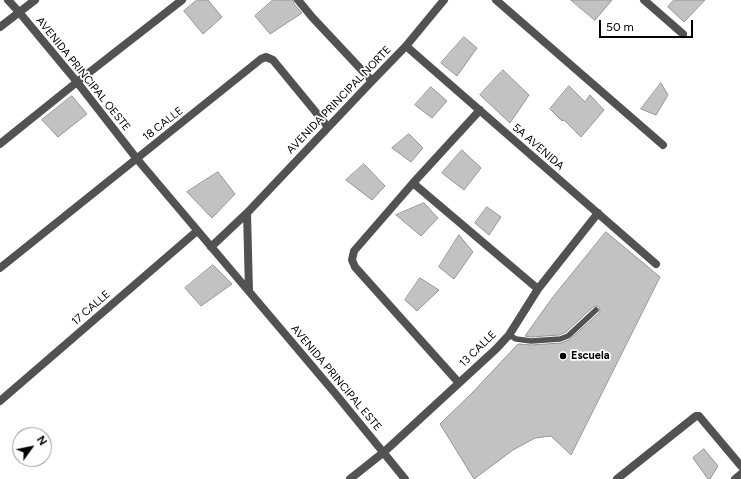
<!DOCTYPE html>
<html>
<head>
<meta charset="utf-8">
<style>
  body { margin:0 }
  #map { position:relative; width:741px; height:479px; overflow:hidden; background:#fff; font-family:Figtree,sans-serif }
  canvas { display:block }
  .north { position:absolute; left:12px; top:427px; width:40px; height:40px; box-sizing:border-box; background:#fff; border:1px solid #999; border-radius:50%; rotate:57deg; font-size:11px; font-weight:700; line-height:16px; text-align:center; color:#000 }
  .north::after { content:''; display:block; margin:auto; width:14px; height:18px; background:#000; clip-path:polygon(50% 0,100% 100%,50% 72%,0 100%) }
  .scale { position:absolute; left:599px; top:20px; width:94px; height:18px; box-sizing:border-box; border:2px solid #000; border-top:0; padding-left:5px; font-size:12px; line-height:14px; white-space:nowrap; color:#000; -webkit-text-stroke:3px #fff; paint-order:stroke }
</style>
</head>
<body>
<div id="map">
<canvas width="741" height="479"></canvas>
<div class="north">N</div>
<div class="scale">50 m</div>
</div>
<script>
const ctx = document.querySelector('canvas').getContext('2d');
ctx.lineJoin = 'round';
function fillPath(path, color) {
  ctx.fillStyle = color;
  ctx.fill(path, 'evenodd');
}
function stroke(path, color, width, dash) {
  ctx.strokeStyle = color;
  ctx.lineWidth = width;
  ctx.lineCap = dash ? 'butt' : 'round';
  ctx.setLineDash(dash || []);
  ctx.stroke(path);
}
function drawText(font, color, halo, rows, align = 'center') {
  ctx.font = font + ' Figtree,sans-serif';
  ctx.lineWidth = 3.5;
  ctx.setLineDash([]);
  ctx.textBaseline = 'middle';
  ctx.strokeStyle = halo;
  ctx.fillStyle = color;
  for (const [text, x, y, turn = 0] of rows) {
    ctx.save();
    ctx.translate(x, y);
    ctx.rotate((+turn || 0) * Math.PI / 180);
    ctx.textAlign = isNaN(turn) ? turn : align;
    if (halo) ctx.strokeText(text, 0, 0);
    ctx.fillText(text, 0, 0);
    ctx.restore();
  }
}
const building = new Path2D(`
  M197,0h11l14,17 -19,17 -19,-23z
  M273,0h20l1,4 8,9 -32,21 -15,-18z
  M571,0h41l-17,20z
  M674,0h31l-21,22 -16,-15z
  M464,37l13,11 -20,28 -16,-13z
  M503,70l26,25 -19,28 -30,-28z
  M661,83l7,12 -12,20 -15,-6z
  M569,86l16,16 5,-7 14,15 -23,27 -17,-17 -2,1 -12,-12z
  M431,87l16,14 -15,17 -17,-13z
  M72,96l15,18 -29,23 -16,-17z
  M409,134l14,14 -12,14 -19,-14z
  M462,150l19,18 -17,22 -22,-17z
  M364,164l21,22 -13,14 -26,-20z
  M218,172l17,22 -23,24 -25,-26z
  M424,203l14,15 -17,18 -25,-21z
  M487,207l14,10 -12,18 -14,-12z
  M606,232l54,45 -89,178 -20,-19 -16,2 -22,12 -39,29 -34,-55 32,-31 46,-49 13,1 30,-2 8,-3 30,-27 1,-2 -1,-4 -2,-1 -4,1 -27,25 -7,3 -28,2 -6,-1 28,-39z
  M459,235l14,17 -19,27 -15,-12z
  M213,265l19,19 -31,22 -16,-18z
  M420,278l19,12 -22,21 -12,-11z
  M704,449l14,17 -8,13h-2l-15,-21z`);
fillPath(building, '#c2c2c2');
stroke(building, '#969696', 1);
stroke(new Path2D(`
  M509,335l7,4 15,2 29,-2 8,-3 28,-26`), '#525252', 5.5);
stroke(new Path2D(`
  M8,0l11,12 58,70 60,77 197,233 71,87
  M298,0l14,17 60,64
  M496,0l167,145
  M644,0l39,34
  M0,27l35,-27
  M406,46l250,218
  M0,144l77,-62 105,-82
  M413,183l125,106
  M211,247l36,-34
  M0,268l261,-209 5,-2 7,3 55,67
  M249,291l-2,-78 125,-132 34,-35 38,-46
  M459,383l-104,-116 -3,-7 2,-9 59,-68 67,-73
  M0,401l197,-170
  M350,479l34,-27 112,-103 13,-14 29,-46 60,-76
  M617,479l79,-63h3l42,50
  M735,479l6,-5`), '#525252', 8);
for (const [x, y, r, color] of [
  [563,356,4,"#000"]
]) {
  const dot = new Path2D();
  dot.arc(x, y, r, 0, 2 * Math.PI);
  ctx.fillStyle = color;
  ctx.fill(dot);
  stroke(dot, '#fff', 1.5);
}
drawText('11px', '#000', '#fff', [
  ["AVENIDA PRINCIPAL OESTE",83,74,51],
  ["AVENIDA PRINCIPAL NORTE",339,100,-46],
  ["18 CALLE",163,124,-38],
  ["5A AVENIDA",538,147,41],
  ["17 CALLE",91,308,-41],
  ["13 CALLE",478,349,-44],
  ["AVENIDA PRINCIPAL ESTE",336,378,50]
]);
drawText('bold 11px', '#000', '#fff', [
  ["Escuela",571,356]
], 'left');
</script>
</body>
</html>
